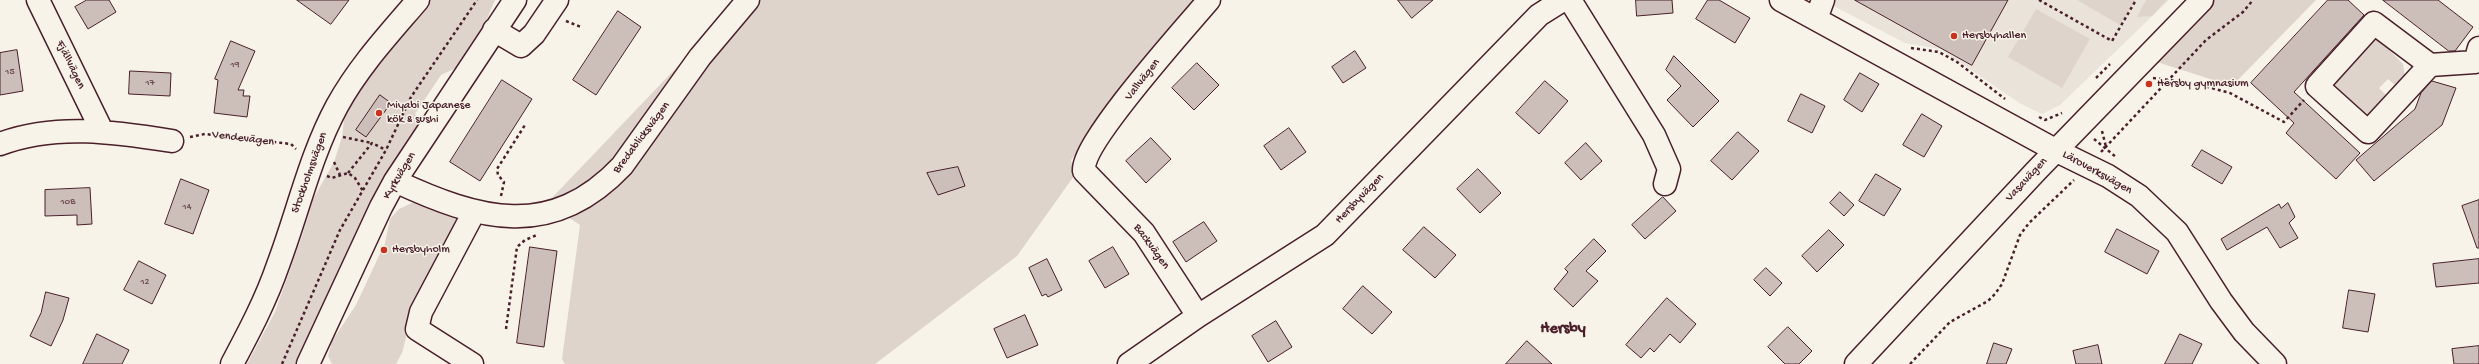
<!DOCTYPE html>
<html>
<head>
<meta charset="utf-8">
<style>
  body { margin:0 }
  canvas { display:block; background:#f7f3e8 }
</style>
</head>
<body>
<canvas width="2479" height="364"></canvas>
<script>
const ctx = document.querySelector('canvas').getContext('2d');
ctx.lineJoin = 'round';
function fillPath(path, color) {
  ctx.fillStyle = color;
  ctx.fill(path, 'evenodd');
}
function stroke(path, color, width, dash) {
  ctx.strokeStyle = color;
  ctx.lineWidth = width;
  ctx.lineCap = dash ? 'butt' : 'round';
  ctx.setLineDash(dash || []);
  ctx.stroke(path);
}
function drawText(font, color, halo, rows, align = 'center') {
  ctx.font = font + ' "Gochi Hand",sans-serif';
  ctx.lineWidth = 3;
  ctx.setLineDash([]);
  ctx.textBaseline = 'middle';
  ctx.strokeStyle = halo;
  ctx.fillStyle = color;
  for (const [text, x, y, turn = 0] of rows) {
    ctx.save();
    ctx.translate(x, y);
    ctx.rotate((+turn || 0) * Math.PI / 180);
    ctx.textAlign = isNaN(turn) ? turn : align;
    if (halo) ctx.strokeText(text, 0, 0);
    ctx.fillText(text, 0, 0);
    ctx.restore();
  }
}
fillPath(new Path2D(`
  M1822,0h347l-109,105 -18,9 -21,-10 -81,-55 -35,-6z`), '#eae3da');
fillPath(new Path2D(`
  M427,0h68l-14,33 -25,35 -15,7 -26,39 6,7 -48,80 -34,67 -40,96h-52l28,-52 27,-76 11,-37 21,-37 8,-25 4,-33z
  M741,0h454l-124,160 3,16 -57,80 -142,108h-310l-3,-5 18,-134 -33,-22z
  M2077,0h58l-15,25z
  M2146,0h21l-15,16 -15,1z
  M2215,0h101l-84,86 -75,-24z
  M2036,9l54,30 -28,49 -54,-31z
  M2378,39l25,25 3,19 -13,13 -3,-4 5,-7 -7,-6 -9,9 11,11 -18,18 -17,1 -27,-26 2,-16 31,-32z
  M414,202l46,12 1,8 -51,100 -8,31 -6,11h-64l-4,-8 4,-15 24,-36 29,-62 5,-24 9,-10z`), '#ded4cc');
const building = new Path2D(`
  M87,0h22l7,12 -28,17 -13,-22z
  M297,0h52l-18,24z
  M1398,0h35l-21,18z
  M1636,0h36l1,13 -36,3z
  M1708,0h11l31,18 -15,25 -39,-24z
  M1855,0h153l-36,65z
  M2328,0h20l16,15 -70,77 66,61 -24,26 -50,-46 8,-10 -43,-40z
  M2383,0h55l35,27 -18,24h-6z
  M618,11l23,16 -45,68 -23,-15z
  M231,41l24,10 -17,39h6l-1,6h7l-3,21 -33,-4 4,-33 -3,-1z
  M17,50l6,41 -23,4v-42z
  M1355,51l11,17 -23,15 -11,-16z
  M1674,56l45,45 -26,26 -26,-27 14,-14 -15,-16z
  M1197,63l22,22 -25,25 -22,-22z
  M130,71l41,2 -1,23 -41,-2z
  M1860,73l19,11 -17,28 -18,-12z
  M502,80l30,19 -52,82 -30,-19z
  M1545,81l23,20 -29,33 -23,-21z
  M2432,81l24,7 -14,37 -68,56 -18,-21 59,-51 6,-16z
  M1801,94l24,12 -13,27 -24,-12z
  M380,95l11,8 -25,34 -10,-7z
  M1922,114l20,12 -18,31 -21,-12z
  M1289,128l17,24 -25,18 -17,-24z
  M1738,132l21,19 -27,29 -21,-19z
  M1151,138l20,21 -25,24 -20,-22z
  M1586,143l16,18 -21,19 -16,-17z
  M2202,150l30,17 -10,17 -30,-18z
  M958,167l7,19 -27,9 -11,-22z
  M1478,169l23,24 -21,20 -23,-24z
  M1876,174l25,15 -17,27 -25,-15z
  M181,179l28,11 -16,44 -28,-10z
  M90,188l2,36 -15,1v-10l-32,1v-26z
  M1840,192l14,13 -10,11 -14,-13z
  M1663,197l13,14 -31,28 -13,-14z
  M2479,200v48h-2l-15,-42z
  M2288,203l7,14 -6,6 9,15 -18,10 -13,-21 -40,23 -6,-11 58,-35 2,4z
  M1204,222l13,19 -31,21 -13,-20z
  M1424,227l32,28 -21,23 -32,-28z
  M2117,229l42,22 -12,23 -42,-22z
  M1829,230l15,15 -27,27 -15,-16z
  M1594,239l12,12 -20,20 12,10 -25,26 -19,-18 14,-17 -3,-3z
  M530,247l27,4 -13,96 -27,-4z
  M1113,247l16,27 -24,14 -16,-27z
  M1047,259l15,31 -14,7 -2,-3 -4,2 -13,-28z
  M2479,259v24l-43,4 -3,-23z
  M139,261l27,14 -14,29 -28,-14z
  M1766,268l16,15 -12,13 -16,-16z
  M1363,286l29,26 -20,22 -29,-25z
  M2349,290l26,4 -7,38 -25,-4z
  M46,292l23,6 -6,22 -12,26 -21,-10 11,-23z
  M1667,298l29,26 -16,19 -10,-9 -16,18 -4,-4 -9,10 -15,-13z
  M1025,315l13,30 -31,13 -13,-29z
  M1276,321l16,26 -24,15 -16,-26z
  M1788,327l24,24 -13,13h-14l-17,-17z
  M97,334l32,16 -7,14h-39z
  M2180,334l22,10 -10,20h-27z
  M1527,341l25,23h-46z
  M1994,343l18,6 -6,15h-19z
  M2098,345l4,19h-26l-3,-13z
  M2479,346v18h-25l-2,-15z`);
fillPath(building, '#ccbfb9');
stroke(building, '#4a1f2b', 1);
const minor = new Path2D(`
  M38,0l64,131
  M1570,0l84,135 15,34 -4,15
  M1781,0l274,150 53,26 31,20 38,36 44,69 23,31 31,32
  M1816,19l7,-19
  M494,30l27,16 13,-12 23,-34
  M2430,65l-62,67 -51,-46 57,-63 56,42 45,-3 4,-14
  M0,144c55,-21 115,-12 172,-3
  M395,181c84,39 156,60 227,-15l78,-109 48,-57
  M1198,316l-54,-83 -60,-62c-3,-28 103,-145 125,-171
  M232,364c17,-32 34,-64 46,-99 20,-53 32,-109 59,-159 22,-40 52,-72 81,-106
  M308,364l73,-157 14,-26 120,-181
  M472,364l-55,-35 4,-17 53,-100
  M1129,364l69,-48 127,-81 214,-220 24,-15
  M1856,364l180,-193 166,-171`);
stroke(minor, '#4a1f2b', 25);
stroke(new Path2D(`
  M2039,0l73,41 24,-41
  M566,21l15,6
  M1911,48l28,4 18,10 48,37
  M2096,78l14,-14
  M2153,78l40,5 37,10 54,29 20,-22
  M2039,117l6,3 17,-7
  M2102,131l4,16
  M190,137l15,-3 86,10 5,5
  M343,137l29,6
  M2094,139l22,18
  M2101,152l105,-112 37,-28 10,-12
  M334,162l6,13
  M348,173l24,-30 14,7
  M327,176l5,2 16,-5 7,5 8,13
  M501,196l3,-14 -6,-7 -1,-6 28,-44
  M506,329l11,-82 8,-7 12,-5
  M282,364l58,-134 46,-80 25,-53 66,-97
  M1910,364l40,-42 38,-21 7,-7 7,-10 18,-49 9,-12 45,-43`), '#4a1f2b', 2.5, [3, 3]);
stroke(minor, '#f7f3e8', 22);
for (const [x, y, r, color] of [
  [1954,36,4,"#c8321e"],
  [2149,84,4,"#c8321e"],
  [379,113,4,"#c8321e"],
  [384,250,4,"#c8321e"]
]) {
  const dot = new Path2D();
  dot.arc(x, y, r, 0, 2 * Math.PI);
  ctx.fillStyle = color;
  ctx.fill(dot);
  stroke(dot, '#f7f3e8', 1.5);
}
drawText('10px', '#6a474e', null, [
  ["19",235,65],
  ["15",10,72],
  ["17",150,83],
  ["10B",68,202],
  ["14",187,207],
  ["12",145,282]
]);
drawText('12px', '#4a1f2b', '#f7f3e8', [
  ["Hersbyhallen",1962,36],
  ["Hersby gymnasium",2157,84],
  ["Miyabi Japanese",387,106],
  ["kök & sushi",387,120],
  ["Hersbyholm",392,250]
], 'left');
drawText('12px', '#4a1f2b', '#f7f3e8', [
  ["Fjällvägen",70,65,64],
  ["Vallvägen",1143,80,-52],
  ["Bredablicksvägen",642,138,-53],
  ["Vendevägen",243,139,7],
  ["Stockholmsvägen",310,173,-70],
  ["Läroverksvägen",2097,173,29],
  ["Kyrkvägen",400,176,-59],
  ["Vasavägen",2027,180,-47],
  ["Hersbyvägen",1360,199,-46],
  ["Backvägen",1151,247,54]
]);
drawText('bold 16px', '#4a1f2b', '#f7f3e8', [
  ["Hersby",1563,330]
]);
</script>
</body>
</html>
